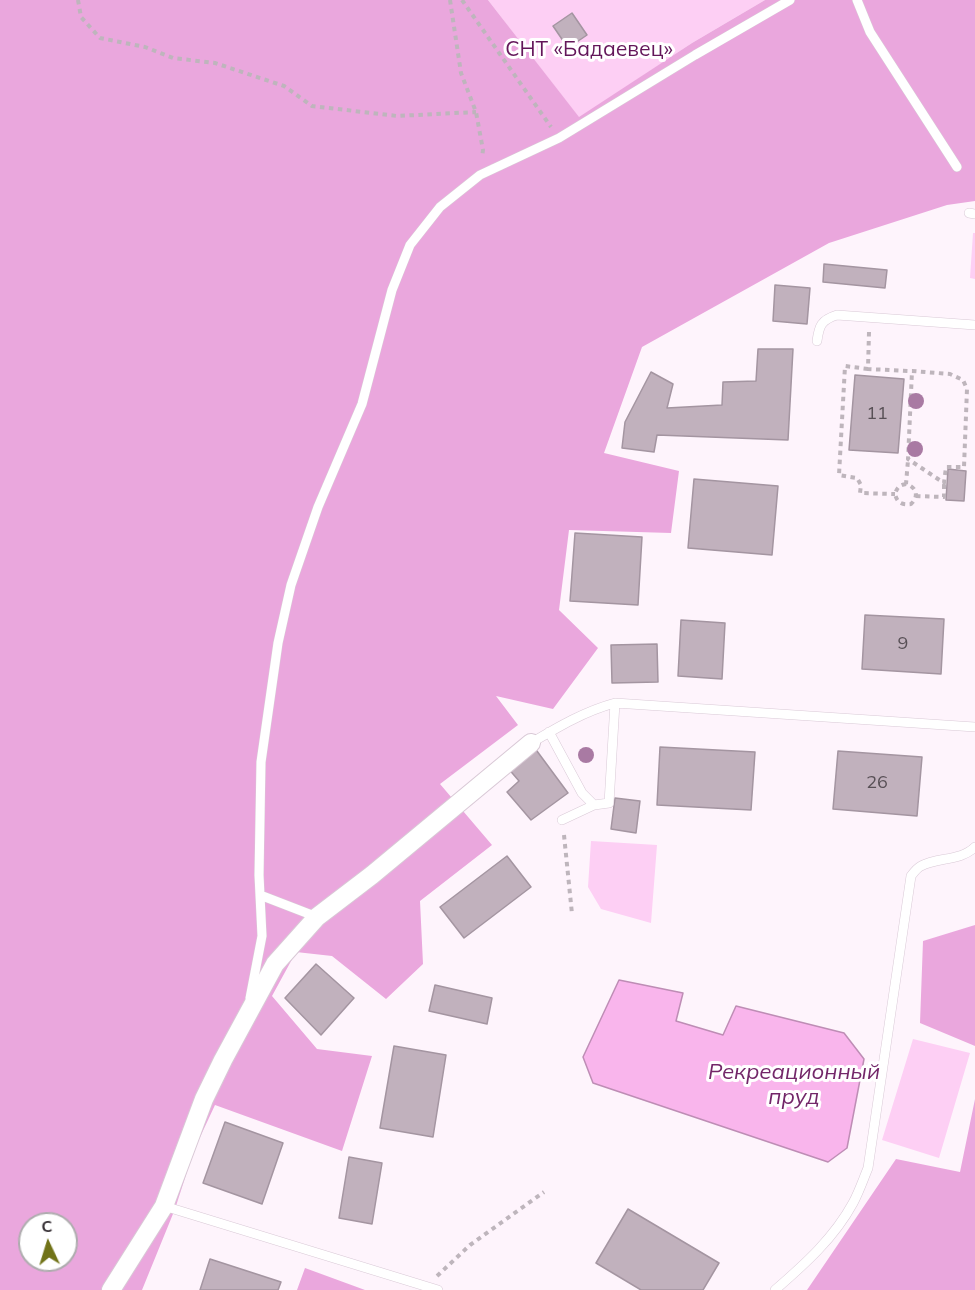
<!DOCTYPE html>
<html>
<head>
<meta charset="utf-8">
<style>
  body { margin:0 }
  #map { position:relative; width:975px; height:1290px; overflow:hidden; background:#fef4fc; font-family:Mulish,sans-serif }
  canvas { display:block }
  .north { position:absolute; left:18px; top:1212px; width:60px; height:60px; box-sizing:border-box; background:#fff; border:2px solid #aeacae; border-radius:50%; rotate:356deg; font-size:16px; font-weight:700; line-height:24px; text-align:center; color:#352f34 }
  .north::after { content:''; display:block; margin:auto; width:21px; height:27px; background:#717318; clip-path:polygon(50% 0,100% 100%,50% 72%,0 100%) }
</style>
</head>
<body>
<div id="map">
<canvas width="975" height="1290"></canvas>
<div class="north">С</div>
</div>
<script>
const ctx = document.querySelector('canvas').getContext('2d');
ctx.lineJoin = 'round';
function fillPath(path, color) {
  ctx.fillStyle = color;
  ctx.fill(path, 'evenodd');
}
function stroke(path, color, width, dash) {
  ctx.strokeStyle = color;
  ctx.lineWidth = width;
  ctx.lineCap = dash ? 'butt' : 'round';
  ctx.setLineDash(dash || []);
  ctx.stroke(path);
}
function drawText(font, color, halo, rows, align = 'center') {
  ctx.font = font + ' Mulish,sans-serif';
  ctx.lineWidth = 6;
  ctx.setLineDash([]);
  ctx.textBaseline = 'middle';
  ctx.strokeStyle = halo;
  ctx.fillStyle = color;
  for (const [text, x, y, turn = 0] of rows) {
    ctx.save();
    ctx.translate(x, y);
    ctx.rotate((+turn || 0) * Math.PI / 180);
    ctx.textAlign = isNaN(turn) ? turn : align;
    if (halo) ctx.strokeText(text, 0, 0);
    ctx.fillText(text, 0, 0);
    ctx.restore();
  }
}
fillPath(new Path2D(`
  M488,0h277l-73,43 -113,75z
  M973,233h2v46l-5,-1z
  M591,841l66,4 -6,78 -50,-14 -13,-22z
  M913,1039l57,14 -31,105 -57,-18z`), '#fdcff4');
fillPath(new Path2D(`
  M0,0h488l91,117 113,-74 73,-43h210v201l-28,4 -118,38 -187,104 -38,106 75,18 -8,62 -102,-3 -10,80 39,38 -45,61 -57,-13 22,29 -78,59 52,61 -72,56 3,63 -37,35 -54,-43 -36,-4 -24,44 45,53 55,7 -30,95 -127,-46 -21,45 -19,59 -33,81h-142zM30,1224h36v36h-36z
  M975,925v121l-55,-23 3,-82z
  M975,1099v191h-168l89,-131 64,13z
  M305,1268l60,22h-68z`), '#eaa7dd');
const water = new Path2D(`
  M619,980l64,13 -7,28 47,14 13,-29 108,27 20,26 -17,89 -19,14 -235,-79 -10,-26z`);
fillPath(water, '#f9b5ec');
stroke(water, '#be8db5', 1.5);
const building = new Path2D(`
  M572,13l15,22 -19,13 -15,-22z
  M824,264l63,6 -2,18 -62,-6z
  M775,285l35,3 -3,36 -34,-3z
  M758,349h35l-5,91 -131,-5 -3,17 -32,-4 3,-26 26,-50 22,12 -6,24 55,-3 1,-23 33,-1z
  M855,375l49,4 -6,74 -49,-3z
  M948,469l18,2 -2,30 -18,-1z
  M694,479l84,7 -6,69 -84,-7z
  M575,533l67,4 -4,68 -68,-4z
  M865,615l79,4 -3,55 -79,-5z
  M681,620l44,3 -3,56 -44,-3z
  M657,644l1,38 -46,1 -1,-38z
  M534,747l34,46 -37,27 -24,-28 12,-11 -12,-14z
  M660,747l95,5 -4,58 -94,-5z
  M838,751l84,6 -5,59 -84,-7z
  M615,798l25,3 -4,32 -25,-4z
  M507,856l24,31 -67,51 -24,-31z
  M316,964l38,34 -33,37 -36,-37z
  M435,985l57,13 -5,26 -58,-13z
  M394,1046l52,9 -13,82 -53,-9z
  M225,1122l58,21 -21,61 -59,-21z
  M349,1157l33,6 -10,61 -33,-6z
  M628,1209l91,54 -16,27h-62l-45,-27z
  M210,1259l71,23 -3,8h-78z`);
fillPath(building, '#c1b1bd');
stroke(building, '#a495a1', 1.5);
const service = new Path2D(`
  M857,0l13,32 87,135
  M969,213l6,1
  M817,341c2,-15 4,-21 20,-26l138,10
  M549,732l33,61 12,12
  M531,743c27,-16 54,-32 84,-40l360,24
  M562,820l32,-15 15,-2 6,-100
  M260,895l57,22
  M250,998l12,-62 -3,-61 2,-113 17,-119 13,-58 27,-78 44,-103 30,-114 18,-45 30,-38 40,-32 79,-37 136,-83 95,-55
  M164,1206l274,84
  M775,1290c30,-26 59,-52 78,-87 6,-11 10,-23 15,-35l43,-292c3,-4 6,-8 10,-10 17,-9 40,-5 54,-19`);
const minor = new Path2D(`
  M111,1290l53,-84 40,-107 19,-39 52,-96 42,-47 55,-42 159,-132`);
stroke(service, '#d9c9d6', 10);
stroke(minor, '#d9c9d6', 20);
stroke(new Path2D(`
  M78,0l3,17 19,21 45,9 28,11 42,5 69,23 28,20 85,10 79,-4
  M450,0l11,73 15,39 7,38 -1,7
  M462,0l89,127
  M869,332l-1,37 41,2h3l38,3 13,6 4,9 -3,78h-18l-2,16 -36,-24 4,-88
  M868,369l-23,-3 -6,109 18,3 4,7 -1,8 35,1
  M906,484c-7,1 -9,4 -11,10 2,9 7,11 16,10 8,-7 6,-17 -5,-20l2,-24
  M916,496l28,1v-14
  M564,835l8,79
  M437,1276l33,-31 74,-53`), '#beb5bc', 4, [4.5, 4.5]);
stroke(service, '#fff', 9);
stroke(minor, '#fff', 18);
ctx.fillStyle = '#a97aa3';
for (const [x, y] of [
  [916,401],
  [915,449],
  [586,755]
]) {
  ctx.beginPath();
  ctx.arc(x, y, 8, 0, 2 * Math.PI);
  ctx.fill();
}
drawText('18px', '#585056', null, [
  ["11",877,414],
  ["9",903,644],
  ["26",877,783]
]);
drawText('21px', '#63165a', '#fff', [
  ["СНТ «Бадаевец»",589,50]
]);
drawText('italic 22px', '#732769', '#fff', [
  ["Рекреационный",794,1072],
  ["пруд",794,1097]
]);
</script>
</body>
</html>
